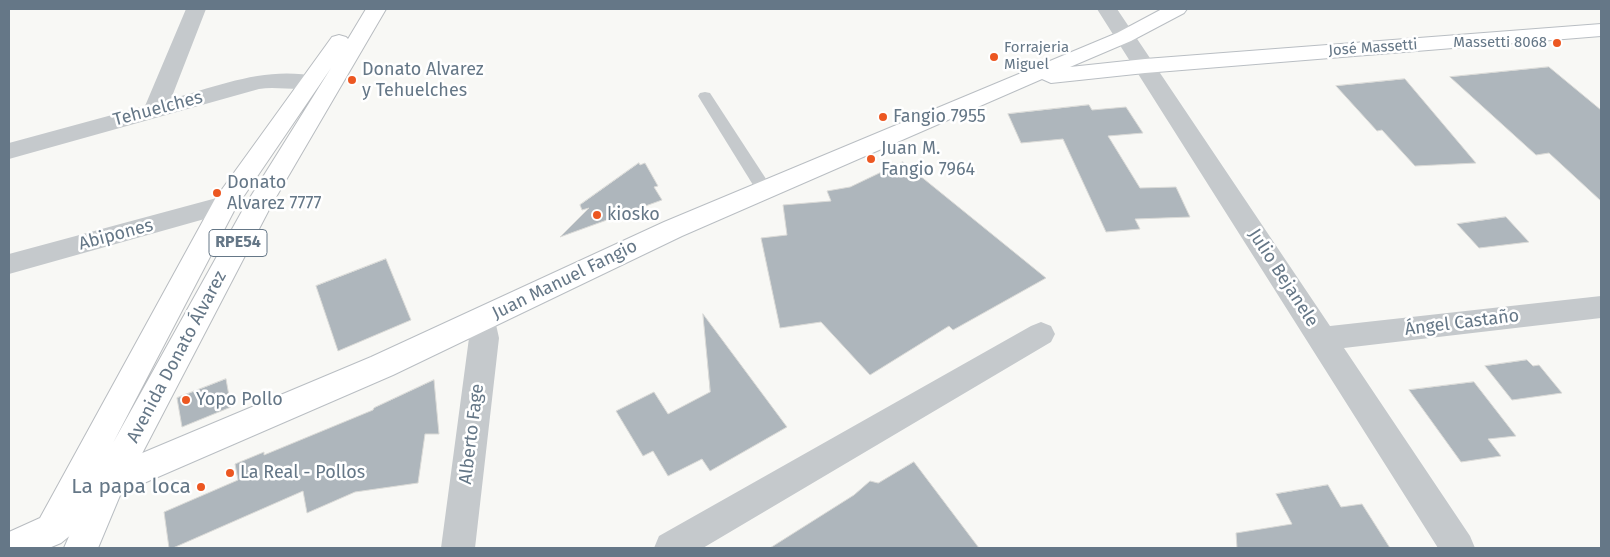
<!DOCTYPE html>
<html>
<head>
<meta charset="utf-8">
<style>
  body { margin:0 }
  #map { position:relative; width:1610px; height:557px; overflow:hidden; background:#f8f8f5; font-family:"Fira Sans",sans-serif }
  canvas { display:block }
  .frame { position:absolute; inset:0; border:10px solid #657787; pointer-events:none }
</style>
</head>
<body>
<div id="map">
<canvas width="1610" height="557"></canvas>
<div class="frame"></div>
</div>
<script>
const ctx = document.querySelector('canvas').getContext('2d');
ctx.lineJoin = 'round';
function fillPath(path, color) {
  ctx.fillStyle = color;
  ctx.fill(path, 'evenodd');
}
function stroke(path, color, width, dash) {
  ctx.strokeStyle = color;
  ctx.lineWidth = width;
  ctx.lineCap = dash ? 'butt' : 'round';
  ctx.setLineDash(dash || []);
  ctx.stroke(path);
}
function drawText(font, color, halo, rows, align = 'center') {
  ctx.font = font + ' "Fira Sans",sans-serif';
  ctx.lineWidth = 5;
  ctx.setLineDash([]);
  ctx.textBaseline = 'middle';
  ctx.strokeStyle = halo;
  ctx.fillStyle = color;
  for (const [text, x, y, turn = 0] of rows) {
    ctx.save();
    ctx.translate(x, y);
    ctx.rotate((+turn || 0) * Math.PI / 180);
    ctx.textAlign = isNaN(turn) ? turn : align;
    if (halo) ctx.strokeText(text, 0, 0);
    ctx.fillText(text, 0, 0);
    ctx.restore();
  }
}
const building = new Path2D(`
  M1549,67l52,43v91l-52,-48 -13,2 -86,-78z
  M1405,79l71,84 -61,3 -33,-36 -5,1 -41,-45z
  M1089,105l3,5 34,-3 17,26 -35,3 32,52 36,-1 14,30 -55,2 5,10 -34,3 -43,-93 -42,4 -13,-29z
  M903,162l143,116 -93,52 -4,-4 -79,49 -49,-53 -41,6 -19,-90 26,-3 -4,-30 48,-4 -4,-10 23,-4z
  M639,163l1,2 5,-2 13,23 -4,1 8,13 -102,37 29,-29 -7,2 -2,-5z
  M1506,217l23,25 -50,6 -22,-24z
  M386,259l25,61 -73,31 -22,-65z
  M703,314l84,113 -77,44 -8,-12 -34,17 -15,-25 -10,5 -27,-45 38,-19 14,22 42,-22z
  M1527,360l6,6 6,-1 23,28 -50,7 -27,-34z
  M226,379l5,28 -49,20 -5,-29z
  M434,380l5,54h-14l-7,49 -63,9 -48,21 -4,-22 -130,57h-4l-5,-36 74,-32 -3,-16 29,-12v3l109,-45 1,-2z
  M1474,382l42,54 -28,3 13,17 -40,6 -52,-72z
  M914,462l65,86h-209l84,-53 16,-14 8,2z
  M1328,485l13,22 21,-3 28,44h-153l-1,-15 56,-9 -16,-30z`);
fillPath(building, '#aeb6bc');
stroke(building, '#dadad7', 1);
const secondary = new Path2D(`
  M1162,9h25l-3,4 -53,28 -61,26 75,-8 456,-35v12l-456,37 -94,10 -9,-4 -360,157 -289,139 -272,118 -23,55h-34l33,-76 274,-115 293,-135 453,-189z`);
const primary = new Path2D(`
  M366,9h20l-114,195 -151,290 -60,49 -12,5h-40v-16l31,-14 175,-319 117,-162 7,-2 7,2 2,2zM331,68l-85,136 -133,239 122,-234z`);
stroke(secondary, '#b9bec3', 2);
stroke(primary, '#b8bcc0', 2);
fillPath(new Path2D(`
  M705,92l5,1 60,92 2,4 -2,4 -6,1 -6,-1 -60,-97 2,-3z`), '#c5c9cc');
fillPath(new Path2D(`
  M186,9h20l-35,90c47,-13 97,-34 147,-22l3,5 -3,5c-19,5 -40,-1 -59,2l-250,70v-16l136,-37z
  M1097,9h20l213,317 271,-30v22l-257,30 126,188 5,12h-37z
  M224,196l9,3 4,6 -4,6 -224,63v-20z
  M481,309l10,3 4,8 4,18 -24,210h-34l28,-210 -2,-18 4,-8z
  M1041,322l10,4 4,8 -4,8 -348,206h-49l5,-12 372,-210z`), '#c5c9cc');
fillPath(secondary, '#fff');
fillPath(primary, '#fff');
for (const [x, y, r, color] of [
  [1557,43,5,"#ec5721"],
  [994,57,5,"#ec5721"],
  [352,80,5,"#ec5721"],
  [883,117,5,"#ec5721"],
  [871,159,5,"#ec5721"],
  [217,193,5,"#ec5721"],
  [597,215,5,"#ec5721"],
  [186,400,5,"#ec5721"],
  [230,473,5,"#ec5721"],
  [201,487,5,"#ec5721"]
]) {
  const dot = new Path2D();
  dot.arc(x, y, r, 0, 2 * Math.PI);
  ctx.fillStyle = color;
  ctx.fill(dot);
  stroke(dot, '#fff', 2);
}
drawText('15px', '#657787', '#fff', [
  ["Massetti 8068",1547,43],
  ["Forrajeria",1004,48,"left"],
  ["Miguel",1004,65,"left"]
], 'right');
drawText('15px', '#657787', '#fff', [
  ["José Massetti",1373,48,-4]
]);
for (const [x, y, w] of [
  [238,243,58]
]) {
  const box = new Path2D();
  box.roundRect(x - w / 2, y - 13.5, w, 27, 4);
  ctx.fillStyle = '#fff';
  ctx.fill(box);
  stroke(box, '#657787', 1);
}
drawText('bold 16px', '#657787', null, [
  ["RPE54",238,243]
]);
drawText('18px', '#657787', '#fff', [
  ["Donato Alvarez",362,70],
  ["y Tehuelches",362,91],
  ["Fangio 7955",893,117],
  ["Juan M.",881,149],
  ["Fangio 7964",881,170],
  ["Donato",227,183],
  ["Alvarez 7777",227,204],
  ["kiosko",607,215],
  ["Yopo Pollo",196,400],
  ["La Real - Pollos",240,473]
], 'left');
drawText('18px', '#657787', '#fff', [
  ["Tehuelches",158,109,-15],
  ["Abipones",116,235,-15],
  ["Julio Bejanele",1283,278,57],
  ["Juan Manuel Fangio",565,280,-26],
  ["Ángel Castaño",1462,323,-7],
  ["Avenida Donato Álvarez",177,357,-62],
  ["Alberto Fage",472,434,-83]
]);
drawText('21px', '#657787', '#fff', [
  ["La papa loca",191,487]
], 'right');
</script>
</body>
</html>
